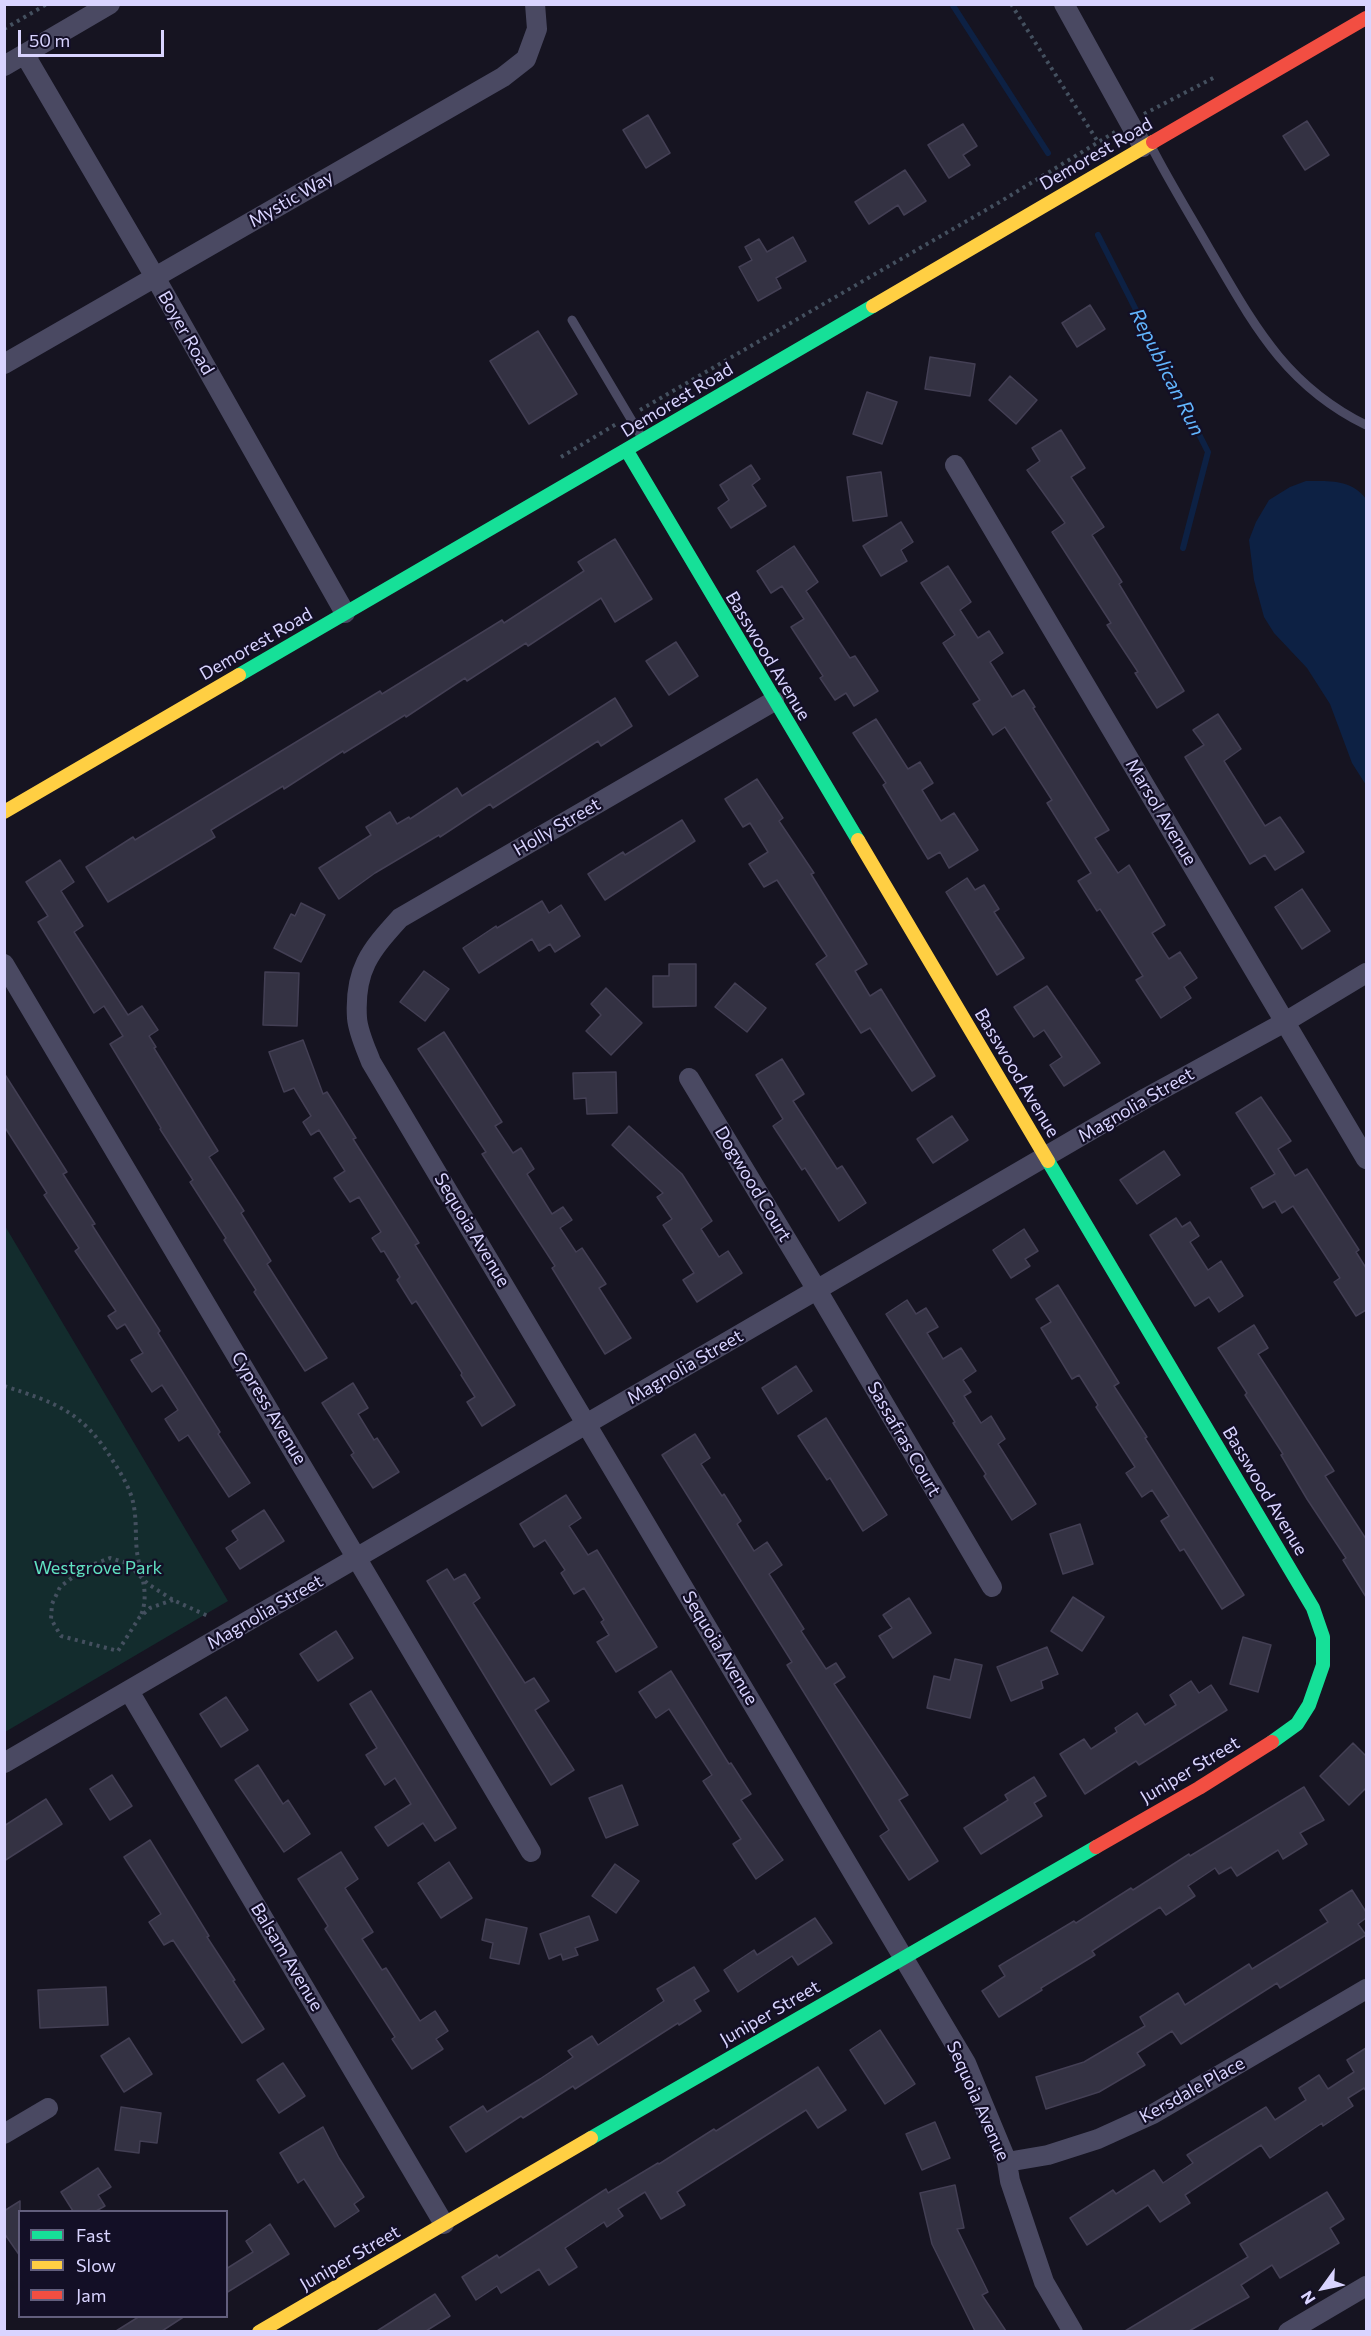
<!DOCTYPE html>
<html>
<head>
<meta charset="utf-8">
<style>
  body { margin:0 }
  #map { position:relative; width:1371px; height:2336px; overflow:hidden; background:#161421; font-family:Commissioner,sans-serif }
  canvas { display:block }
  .frame { position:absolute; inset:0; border:6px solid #d9d4ff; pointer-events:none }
  .legend { position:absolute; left:18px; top:2210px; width:210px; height:108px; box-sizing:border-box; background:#130f26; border:2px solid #625e7d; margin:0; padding:8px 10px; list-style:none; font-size:18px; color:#d9d4ff }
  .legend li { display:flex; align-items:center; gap:12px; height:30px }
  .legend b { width:30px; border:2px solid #625e7d }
  .north { position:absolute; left:1293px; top:2258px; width:60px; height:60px; -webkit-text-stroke:4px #130f26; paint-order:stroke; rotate:237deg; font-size:16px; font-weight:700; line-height:24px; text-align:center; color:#d9d4ff }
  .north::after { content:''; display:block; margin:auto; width:21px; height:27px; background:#d9d4ff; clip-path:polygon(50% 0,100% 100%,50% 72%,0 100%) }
  .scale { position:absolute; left:18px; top:30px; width:146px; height:27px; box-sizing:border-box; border:3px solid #d9d4ff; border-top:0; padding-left:8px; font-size:18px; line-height:21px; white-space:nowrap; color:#d9d4ff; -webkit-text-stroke:4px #130f26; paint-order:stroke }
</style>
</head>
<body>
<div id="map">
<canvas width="1371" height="2336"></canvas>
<div class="frame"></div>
<ul class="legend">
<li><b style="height:8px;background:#16e098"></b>Fast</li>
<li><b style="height:8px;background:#ffcf43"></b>Slow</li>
<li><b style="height:8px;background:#f24e42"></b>Jam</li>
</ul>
<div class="north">N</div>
<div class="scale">50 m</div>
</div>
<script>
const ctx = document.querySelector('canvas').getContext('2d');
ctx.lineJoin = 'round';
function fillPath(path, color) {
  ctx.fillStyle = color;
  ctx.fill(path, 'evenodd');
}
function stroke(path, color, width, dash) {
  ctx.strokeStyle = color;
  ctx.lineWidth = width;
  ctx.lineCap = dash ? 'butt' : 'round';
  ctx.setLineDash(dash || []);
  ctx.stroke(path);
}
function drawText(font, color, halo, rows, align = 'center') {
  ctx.font = font + ' Commissioner,sans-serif';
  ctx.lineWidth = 4.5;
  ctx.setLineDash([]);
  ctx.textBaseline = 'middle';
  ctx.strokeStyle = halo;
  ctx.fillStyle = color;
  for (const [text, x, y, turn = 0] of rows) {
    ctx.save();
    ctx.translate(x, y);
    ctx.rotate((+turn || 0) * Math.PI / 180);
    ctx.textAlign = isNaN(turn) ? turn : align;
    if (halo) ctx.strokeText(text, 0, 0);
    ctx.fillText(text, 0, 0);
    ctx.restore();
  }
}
fillPath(new Path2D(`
  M5,1226l223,375 -223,131h-1z`), '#132c2d');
fillPath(new Path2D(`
  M1306,481c22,0 46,-2 60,18v286l-14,-22 -22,-59 -23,-36 -33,-35 -10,-16 -10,-37 -5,-40 7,-18 13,-22 21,-13z`), '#0d2144');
stroke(new Path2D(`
  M952,4l96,149
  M1098,235l110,217 -25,96`), '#0d2144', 6);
const building = new Path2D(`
  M648,115l22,38 -24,15 -23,-38z
  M1307,121l22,34 -24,15 -22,-34z
  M963,124l14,22 -14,9 7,10 -21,13 -21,-33z
  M905,170l21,31 -22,14 -6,-10 -29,19 -14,-22z
  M793,237l13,24 -30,17 5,10 -23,13 -19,-34 13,-7 -7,-13 14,-8 8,13z
  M1090,305l15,24 -28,18 -15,-24z
  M538,331l39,63 -48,30 -39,-63z
  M930,357l45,7 -5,32 -45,-7z
  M1010,376l27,24 -21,24 -27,-24z
  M867,392l30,10 -15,42 -29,-10z
  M1061,430l24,38 -14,9 33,50 -12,8 30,47 -3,2 65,107 -27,17 -22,-35 3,-1 -31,-47 4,-2 -59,-91 13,-9 -38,-53 13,-9 -8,-13z
  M751,465l9,14 -8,6 14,21 -35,22 -13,-20 11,-8 -9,-15z
  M881,472l6,44 -34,5 -6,-44z
  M901,522l12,20 -12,8 6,11 -26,15 -18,-30z
  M615,539l37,60 -37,23 -14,-24 -73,48 -2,-3 -59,38 -2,-3 -59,39 -1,-2 -61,38 -1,-2 -59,38 -1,-3 -72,44 4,7 -107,65 -22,-35 47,-30 2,3 245,-149 2,3 120,-74 2,3 80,-52 -6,-9z
  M794,546l24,36 -12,9 44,67 5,-2 23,35 -24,15 -8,-13 -11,7 -15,-22 3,-2 -32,-49 13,-8 -22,-33 -11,7 -14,-22z
  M948,566l23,36 -11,8 18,28 11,-7 14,22 -13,9 22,35 12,-7 11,17 -2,1 76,122 -14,8 23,35 11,-8 36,60 -13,8 17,26 11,-7 17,26 -13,9 7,11 -30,20 -25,-38 7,-4 -43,-67 -3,2 -19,-30 13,-8 -44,-70 5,-3 -47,-73 -12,8 -20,-31 7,-4 -37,-57 12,-8 -34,-52z
  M676,642l22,34 -29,19 -23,-34z
  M615,698l17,28 -31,20 -3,-5 -105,67 -3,-4 -50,33 -1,-2 -64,38 -36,26 -20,-31 52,-33 -5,-8 24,-15 7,12 12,-7 1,2 47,-31 5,8z
  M1218,714l23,35 -17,12 41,65 15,-9 24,35 -29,18 -10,-15 -15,9 -65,-107 19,-12 -11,-15z
  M876,719l32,50 12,-7 13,21 -11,7 19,31 13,-8 24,37 -29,18 -9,-16 -12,7 -45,-74 3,-2 -33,-50z
  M757,779l26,39 -4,3 35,52 -3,1 56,90 -12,7 15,25 11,-7 54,87 -23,15 -42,-63 -9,5 -45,-69 11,-8 -50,-76 -13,7 -15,-23 19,-12 -18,-29 -7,4 -18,-28z
  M682,820l13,21 -90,59 -17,-26 35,-22 2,3z
  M60,860l14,22 -13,9 22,35 -9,6 54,83 14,-9 16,24 -9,6 7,11 -2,1 64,103 -9,6 35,54 -3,2 30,48 -4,3 60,94 -22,13 -51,-79 2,-2 -32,-50 2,-2 -36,-56 3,-2 -33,-51 1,-1 -51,-84 13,-8 -19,-30 -10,7 -56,-91 10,-6 -22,-34z
  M967,878l8,12 9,-5 15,24 -5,3 30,46 -27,17 -51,-83z
  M1302,889l28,42 -28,18 -27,-42z
  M542,901l7,12 12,-8 19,31 -25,16 -5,-8 -11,7 -7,-12 -53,34 -16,-25 33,-22 1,2z
  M301,903l24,12 -24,47 -27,-14 17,-34 4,2z
  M669,964h27v42l-43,1v-31h16z
  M424,971l25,18 -24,32 -25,-19z
  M265,972l34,1 -2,53 -34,-1z
  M735,983l31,25 -19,24 -32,-25z
  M1047,986l53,77 -36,23 -14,-21 12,-8 -18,-27 -10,7 -20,-30z
  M606,988l36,35 -31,32 -25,-24 15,-16 -10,-11z
  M444,1032l58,90 -7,4 18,27 8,-5 13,21 -7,5 25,40 11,-7 9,13 -12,8 16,24 6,-4 24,36 -7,4 32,50 -26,16 -53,-86 3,-2 -73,-112 4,-2 -68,-103z
  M303,1040l20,54 4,-2 29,46 -3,1 66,104 -4,2 100,160 -33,21 -15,-24 8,-5 -14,-22 1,-2 -46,-72 -4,3 -15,-24 3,-3 -16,-26 -3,1 -9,-14 9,-6 -22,-35 -9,5 -16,-24 11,-7 -26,-41 -8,5 -8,-13 8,-6 -17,-28 -10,4 -15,-40z
  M782,1059l22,35 -11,7 44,68 5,-3 24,37 -27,18 -34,-53 -3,2 -29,-44 10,-7 -27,-44z
  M616,1072l1,41 -30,1 -1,-16 -12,1 -1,-26z
  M4,1073l63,99 -4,2 32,50 -3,1 68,106 -2,2 62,99 -2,2 32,49 -21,14 -41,-62 -9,6 -14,-22 13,-9 -16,-25 -10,7 -21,-32 12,-7 -18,-29 -8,5 -9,-13 8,-5 -41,-60 4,-3 -35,-53 3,-2 -43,-67z
  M1261,1097l30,44 -13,8 17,27 12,-7 52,81 -3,2 10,16v42l-10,6 -22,-34 6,-4 -47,-72 -11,7 -7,-12 -12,7 -12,-20 24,-14 -39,-61z
  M952,1116l16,24 -35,23 -16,-24z
  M629,1126l53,48 30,47 -11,8 18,28 9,-6 14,22 -45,29 -14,-22 11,-7 -31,-48 9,-6 -15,-22 6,-4 -51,-48z
  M1164,1151l16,24 -43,29 -17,-24z
  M1176,1218l6,9 8,-5 9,14 -9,6 18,28 13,-9 22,35 -24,16 -10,-15 -14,9 -45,-71z
  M1024,1229l14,22 -13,8 5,7 -19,12 -18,-28z
  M1058,1285l61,98 -5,3 33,51 -2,1 99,157 -22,14 -38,-60 -4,2 -19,-30 8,-5 -17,-26 -10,7 -16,-24 9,-6 -39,-60 2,-2 -19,-30 -7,4 -31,-51 10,-6 -15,-23z
  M907,1300l9,14 10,-6 12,19 -11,6 16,26 18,-11 15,23 -13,9 8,12 -7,4 17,27 10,-7 14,23 -7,5 38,60 -24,16 -28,-44 2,-2 -33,-51 2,-1 -69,-108z
  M1254,1325l14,23 -10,6 76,117 -9,5 41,63v58l-23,-37 3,-2 -39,-59 -26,-44 2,-1 -38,-59 2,-2 -29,-45z
  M796,1366l16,25 -34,23 -16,-26z
  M353,1383l15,25 -10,6 16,26 3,-2 22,34 -26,16 -22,-33 3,-2 -32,-50z
  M826,1418l61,97 -24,16 -33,-53 -3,2 -29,-44z
  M695,1434l15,24 -9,6 21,32 2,-2 17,27 -4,3 17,27 13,-9 15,23 -13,9 35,55 -3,2 25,38 10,-6 9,14 -11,7 74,111 -9,5 39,61 -29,19 -29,-44 9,-6 -102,-165 5,-3 -130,-207z
  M566,1495l15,23 -12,8 19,29 9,-5 60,97 -41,25 -19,-30 12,-7 -8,-13 3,-2 -20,-32 -10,6 -13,-21 4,-3 -20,-30 -11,7 -14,-23z
  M264,1510l20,31 -44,28 -14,-21 12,-8 -6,-9z
  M1080,1524l13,40 -30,10 -13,-40z
  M447,1569l7,11 11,-6 15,24 -7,5 52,80 9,-5 15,23 -14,9 39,60 -23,15 -124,-204z
  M1073,1597l31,20 -22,34 -31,-20z
  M909,1598l22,35 -38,25 -14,-22 13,-8 -9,-13z
  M336,1631l17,27 -35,23 -18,-27z
  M1243,1637l28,8 -13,47 -28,-8z
  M1047,1647l11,27 -17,7 2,7 -32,13 -14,-34z
  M955,1659l27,6 -12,53 -43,-10 7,-32 16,4z
  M671,1671l58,93 2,-1 20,31 -10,6 42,60 -27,19 -23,-35 8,-5 -38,-58 9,-6 -43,-66 -13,9 -17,-26z
  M1191,1681l8,12 12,-8 16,25 -88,55 -3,-4 -51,33 -25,-40 24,-15 7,10 26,-17 -2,-4 22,-15 8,12 31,-20 -6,-10z
  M371,1691l85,137 -21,13 -12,-18 -35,23 -13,-19 36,-23 -16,-26 -10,7 -19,-30 11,-7 -27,-44z
  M226,1697l22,33 -27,17 -21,-33z
  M1353,1743l13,13v32l-17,17 -29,-29z
  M258,1765l25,39 5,-4 22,34 -26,18 -49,-72z
  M112,1775l20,31 -22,14 -20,-31z
  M1034,1777l12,19 -12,7 8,13 -61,38 -17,-26 44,-28 -3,-5z
  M622,1785l16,40 -32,13 -17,-40z
  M1304,1787l20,33 -24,13 7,11 -24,15 -5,-9 -41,26 -6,-9 -12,7 -4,-6 -27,18 7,10 -29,19 -6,-8 -68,44 3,4 -54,33 1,2 -43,27 -17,-26 23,-15 -6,-10 75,-45 2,2 55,-35 2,2 56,-36 1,2z
  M46,1799l16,25 -58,37v-35z
  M150,1840l59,96 -2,1 28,43 -2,1 31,48 -22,14 -69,-103 -9,5 -15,-23 12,-8 -37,-57z
  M341,1852l17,27 -13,9 28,44 -11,7 20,31 4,-2 34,53 15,-10 13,20 -12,8 7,10 -31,20 -20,-30 3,-2 -70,-108 3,-3 -30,-47z
  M449,1862l23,36 -31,20 -23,-35z
  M615,1864l24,17 -23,32 -24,-17z
  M1352,1890l14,22v6l-8,6 8,11 -86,53 -3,-5 -96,61 -9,-13 -35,22 8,12 -46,27 -53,17 -10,-32 48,-15 61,-36 -5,-9 38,-24 7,12 64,-41 3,5 76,-47 -8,-12z
  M589,1916l9,24 -23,8 3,7 -15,5 -2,-6 -12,5 -9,-25z
  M815,1918l17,25 -34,22 -6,-9 -54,36 -14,-22 30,-20 3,5z
  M486,1919l41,9 -8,36 -29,-6 3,-15 -11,-3z
  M694,1967l15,24 -15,9 7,11 -22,14 -1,-2 -103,66 -2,-3 -50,32 -2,-2 -55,36 -16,-25 33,-21 4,6 53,-33 33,-22 -5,-6 24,-15 6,9 66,-44 -7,-12z
  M106,1987l2,38 -68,3 -2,-38z
  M880,2030l35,54 -30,20 -35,-54z
  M129,2038l23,36 -28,18 -23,-36z
  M1366,2048v43l-2,-3 -16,10 5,8 -30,20 -1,-3 -52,35 -9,-13 -76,50 5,8 -30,19 -12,-17 -61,40 -17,-27 43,-28 3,4 38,-24 9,13 30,-20 -6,-8 79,-48 9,13 31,-20 -7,-12 20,-13 9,14 26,-17 -7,-12z
  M283,2063l22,33 -26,17 -22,-33z
  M818,2067l28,43 -28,18 -12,-18 -129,82 8,13 -24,14 -16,-27 -27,17 5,7 -16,11 -3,-5 -39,26 12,19 -28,18 -10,-16 -38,24 -4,-7 -21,14 -14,-23 35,-22 2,3 107,-69 2,4 50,-30 1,1 55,-35 2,2z
  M121,2107l40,6 -4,30 -17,-2 -1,12 -24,-3z
  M935,2122l15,36 -28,12 -16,-36z
  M323,2127l16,31 25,39 -10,7 5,7 -24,16 -31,-48 -6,4 -18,-30z
  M98,2168l13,19 -13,8 7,11 -9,5h-23l-12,-19z
  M955,2185l9,43 -7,1 31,63 -6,3 24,36h-31l-43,-87 -12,-51z
  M1327,2192l17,27 -14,9 9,15 -59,35 -8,-13 -31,20 8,12 -60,34h-64l123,-74 -8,-13z
  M20,2201v55l-16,-23v-22z
  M270,2224l19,30 -63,39v-24l27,-17 -7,-11z
  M435,2294l15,22 -24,15h-49z
  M140,2316h45l-23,15h-46z`);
fillPath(building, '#343243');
stroke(building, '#433f54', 1.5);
stroke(new Path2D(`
  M1011,4l87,138
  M4,29l43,-25
  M1144,114l73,-38
  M640,410l358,-207 117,-71
  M561,457l57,-34
  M4,1386c53,17 79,26 109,75 8,12 17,28 20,41 4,17 2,34 4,50 3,22 13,41 4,63
  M173,1600l-23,8 -11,10 -21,33 -57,-15 -10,-17 1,-15 8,-17 26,-20 24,-9 17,5 21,21 25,16 37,17`), '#44505f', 4, [3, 4.5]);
stroke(new Path2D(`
  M1151,146c18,35 39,69 59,104 44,75 75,135 156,175
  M572,320l69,116`), '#4a4962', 9);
stroke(new Path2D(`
  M1064,4l79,143
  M25,55l130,222 190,336
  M4,66l106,-62
  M4,364l499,-287 23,-18 11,-30 -2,-25
  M955,465l411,694
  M774,701l-374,217c-30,33 -46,52 -43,100 1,14 9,31 14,44l595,1001 41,99 3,19 34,101 29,50
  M4,964l527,888
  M689,1078l128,212 175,297
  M129,1691l315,533
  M4,1763l1142,-665 139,-76 81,-49
  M4,2134l44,-26
  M1007,2162l41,-7 50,-16 55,-25 213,-125
  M1288,2332l78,-46`), '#4a4962', 20);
stroke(new Path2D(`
  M627,451l231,389
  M239,675l634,-369
  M1048,1161l265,447 10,29v28l-14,40 -12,19 -25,18
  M591,2138l505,-291`), '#16e098', 14);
stroke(new Path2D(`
  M873,306l280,-164
  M4,812l235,-137
  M858,840l190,321
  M259,2332l332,-194`), '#ffcf43', 14);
stroke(new Path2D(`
  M1153,142l213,-124
  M1096,1847l103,-59 73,-46`), '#f24e42', 14);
drawText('18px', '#d9d4ff', '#130f26', [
  ["Demorest Road",1096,154,-30],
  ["Mystic Way",291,199,-30],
  ["Boyer Road",186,333,60],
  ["Demorest Road",677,400,-31],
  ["Demorest Road",256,644,-30],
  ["Basswood Avenue",768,656,59],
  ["Marsol Avenue",1161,812,59],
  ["Holly Street",557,827,-30],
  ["Basswood Avenue",1017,1073,59],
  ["Magnolia Street",1136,1105,-30],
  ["Dogwood Court",753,1184,59],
  ["Sequoia Avenue",472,1230,59],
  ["Magnolia Street",685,1367,-30],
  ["Cypress Avenue",269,1408,59],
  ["Sassafras Court",904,1439,60],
  ["Basswood Avenue",1265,1491,59],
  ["Magnolia Street",265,1612,-30],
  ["Sequoia Avenue",720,1648,59],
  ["Juniper Street",1190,1770,-31],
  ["Balsam Avenue",287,1957,59],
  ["Juniper Street",770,2013,-30],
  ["Kersdale Place",1192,2090,-29],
  ["Sequoia Avenue",978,2101,66],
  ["Juniper Street",350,2258,-30]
]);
drawText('18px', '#5fe0c0', '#130f26', [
  ["Westgrove Park",98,1568]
]);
drawText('italic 20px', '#62b6ff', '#130f26', [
  ["Republican Run",1167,372,63]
]);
</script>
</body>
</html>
